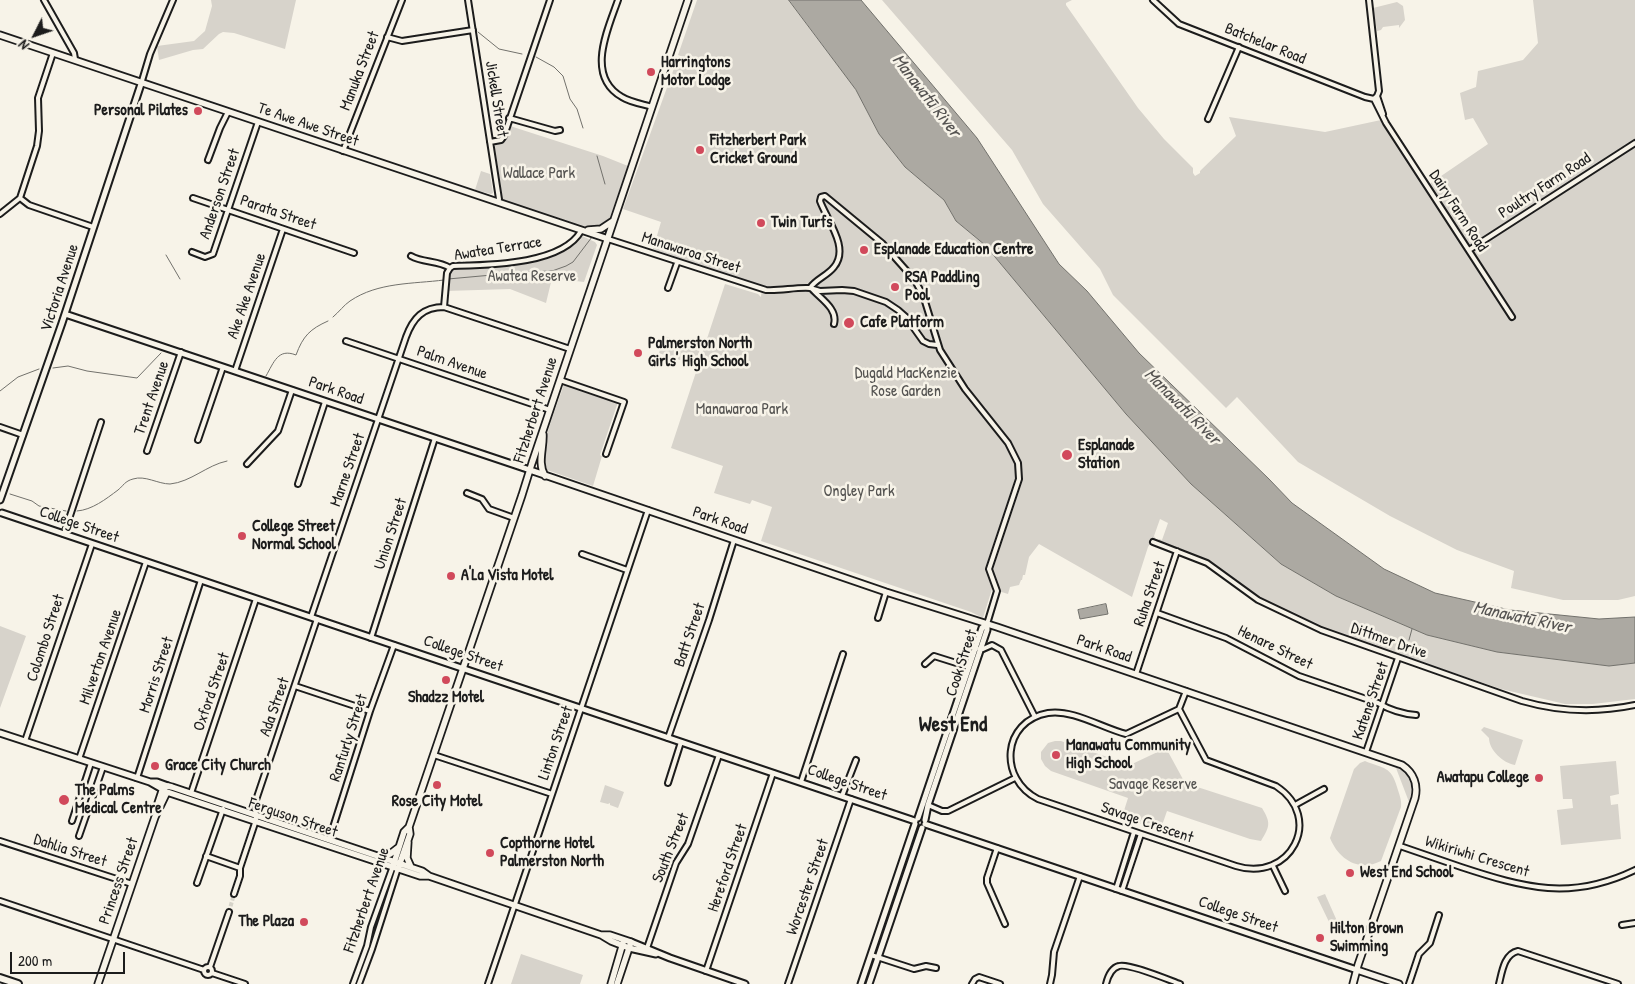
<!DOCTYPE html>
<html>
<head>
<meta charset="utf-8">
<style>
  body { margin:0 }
  #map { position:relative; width:1635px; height:984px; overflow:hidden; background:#f7f3e8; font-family:"Patrick Hand",sans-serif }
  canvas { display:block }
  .north { position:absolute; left:10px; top:10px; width:50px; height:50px; -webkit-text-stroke:4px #f7f3e8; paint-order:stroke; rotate:229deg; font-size:14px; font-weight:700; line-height:20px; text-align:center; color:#1c1c1c }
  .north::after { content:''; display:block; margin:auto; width:18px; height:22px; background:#1c1c1c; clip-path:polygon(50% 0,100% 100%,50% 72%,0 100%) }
  .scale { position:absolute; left:10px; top:952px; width:115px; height:22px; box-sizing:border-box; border:2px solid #1c1c1c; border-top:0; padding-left:6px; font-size:15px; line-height:18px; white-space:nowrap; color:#1c1c1c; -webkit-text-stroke:4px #f7f3e8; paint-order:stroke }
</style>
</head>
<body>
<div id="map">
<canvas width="1635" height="984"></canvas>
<div class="north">N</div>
<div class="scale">200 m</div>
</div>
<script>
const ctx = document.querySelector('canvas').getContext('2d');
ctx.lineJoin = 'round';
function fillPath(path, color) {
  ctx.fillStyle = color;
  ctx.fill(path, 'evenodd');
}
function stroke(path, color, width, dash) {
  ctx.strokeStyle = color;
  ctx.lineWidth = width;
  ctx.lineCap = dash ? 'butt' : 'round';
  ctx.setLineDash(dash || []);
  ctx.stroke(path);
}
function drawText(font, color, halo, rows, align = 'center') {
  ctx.font = font + ' "Patrick Hand",sans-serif';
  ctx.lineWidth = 5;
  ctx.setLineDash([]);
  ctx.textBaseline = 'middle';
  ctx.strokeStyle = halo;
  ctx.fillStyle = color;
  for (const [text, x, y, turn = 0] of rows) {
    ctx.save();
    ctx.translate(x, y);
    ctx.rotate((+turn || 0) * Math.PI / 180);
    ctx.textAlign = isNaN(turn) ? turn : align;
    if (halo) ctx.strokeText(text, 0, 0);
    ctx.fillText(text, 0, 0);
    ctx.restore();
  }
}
fillPath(new Path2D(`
  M211,0h85l-11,49 -51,-16 -11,-1 -4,2 -16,15 -10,1 -34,10 -2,-14 37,-5 11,-10 7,-25z
  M697,0h92l67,90 23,44 26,33 39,33 12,21 29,24 141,169 65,70 90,80 55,32 91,39 70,17 112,14 26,-3v36l-42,5h-28l-64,-15 -168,-57 -74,-34 -52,-38 -49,-18 1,-3 3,1 6,-17 -8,-4 -6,17 2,4 -5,2 -3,5 -16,50 -93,-53 -10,13 -4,18h-2l-1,5h-1l-2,5 -9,2 -2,7 -16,-5 -9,29 -12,-6 -210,-71 11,-34 -20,-7 -2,4 -36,-11 9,-27 -52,-18 54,-164 33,10 3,3 1,-10 -109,-38 8,-27 -38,-13 54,-149 28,10 2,-4 -29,-11z
  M882,0h190l-6,3v2l72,103 26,31 29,29v5l2,3 5,-3v-2l36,-35 -7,-19 96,15 56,-12 44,67 63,-43 -15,-26 -8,2 -5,-27 16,-6 2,-16 45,-11 15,-17 -5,-43h102v596l-17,4h-55l-52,-12 3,-17 -57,-21 -67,-34 -92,-54 -61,-65 -11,11 -113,-113 -13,-26 -57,-65 -31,-54z
  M1397,2l6,4 2,14 -6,8v-3l-16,2 -2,3 -4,1 -4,-23z
  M507,125l96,31 25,10 -24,68 -101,-34 -9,-57 7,-3z
  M481,171l9,3 3,19 -2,1 -16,-4z
  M580,235l15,7 2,3 -13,37 -32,-4 -6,25 -36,-14 -64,2 4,-23c31,-2 84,-4 111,-19 6,-4 12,-9 19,-14z
  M664,336l9,3v2l1,-1 8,2v2l1,-1 8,3v1l1,-1 8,3 -5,16 -9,-2 1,-3 -1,2 -9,-3 1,-2 -2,2 -8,-3v-2l-1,2 -8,-3z
  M564,384l54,18 -18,53 2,1 -9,30 -46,-16c-11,-19 11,-66 17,-86z
  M0,626l26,10 -26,72z
  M1484,727l39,13 -8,25c-12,-2 -26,-15 -26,-27l-8,-8z
  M1055,741h6l69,24 36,-17 19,35 77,25c9,15 8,18 -1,33l-11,-2 -83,-28 -7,20 -38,-14 6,-19 -77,-27 -6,-5 -4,-7v-7l7,-9z
  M1360,754c26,9 61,13 49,49l-30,90 30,-91 -13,-34z
  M1365,761c19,8 26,5 32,26 2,7 5,13 4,20l-20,54c-22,11 -42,-1 -51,-23l24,-69 6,-6z
  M1616,761l3,33 -9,2 1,9 7,-1 3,35 -60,6 -4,-35 16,-2 -1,-9h-9l-3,-33z
  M605,785l19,7 -6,16 -8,-3v-2l-2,1 -8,-2z
  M1325,894l12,27 -7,3 -13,-27z
  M521,954l62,21 -3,9h-69z`), '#d7d3cb');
const water = new Path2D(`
  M789,0h72l116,138 82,126 28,27 52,62 130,126 23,24 92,66 51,24 75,17 89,9 36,-2v46l-26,3 -112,-14 -70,-17 -91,-39 -55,-32 -90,-80 -65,-70 -141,-169 -29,-24 -12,-21 -39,-33 -26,-33 -23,-44z
  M1106,604l2,10 -28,5 -2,-9z`);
fillPath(water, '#aca9a2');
stroke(water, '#72716c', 1);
stroke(new Path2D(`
  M478,32l21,17 23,5
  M536,57l18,10 9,9 7,23 7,10 6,19
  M597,156l8,28
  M166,255l14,24
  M448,279l77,-7 27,-1 14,-5 7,-4 19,-25
  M333,317c6,-5 11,-12 17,-16 28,-19 63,-17 94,-21
  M53,368l15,-2 19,5 50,7 24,-25
  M266,376c8,-14 12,-28 30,-21 7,-19 14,-26 32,-34
  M0,391l18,-14 21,-8
  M10,494l22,7 7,5 27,5
  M77,511c15,-1 29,-12 41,-21 5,-4 7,-9 15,-11 12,-4 25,5 37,5 21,-2 37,-19 57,-23
  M1409,640l3,-11`), '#72716c', 1);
stroke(new Path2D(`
  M229,912l5,-18`), '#d6d3c9', 4, [4, 2]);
const minor = new Path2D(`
  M44,0l30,53 1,6
  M468,0l31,199 -1,3
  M618,0c-10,29 -33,76 4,97 8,5 20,7 30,10
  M1153,0l26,24 186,73 9,2
  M1369,0l10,91 -2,5 -3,3
  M387,37l15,4 71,-11
  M53,53l-15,45 1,33 -2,15 -17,52 9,7 64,22
  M141,84l9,-30 23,-54
  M1377,96l6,18
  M1374,99l12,24 126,194
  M509,118l46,13 5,-1
  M1208,119l31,-72
  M490,142l11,-2 3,-4 46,-136
  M343,151l59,-151
  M208,160l12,-32 8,-16
  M193,198l161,55
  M0,214l20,-16
  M608,239l158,51c15,1 29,-3 44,-2 6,-9 17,-12 24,-21 16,-19 -7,-47 -14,-66l1,-4 4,-1 57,47 32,36 9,16 17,55 25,39 43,54 10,20 1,16 -30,90 8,22 -10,33
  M1469,250l166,-107
  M192,252l13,5 8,-3 1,-3 44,-129
  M411,256c12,7 27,4 39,12
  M668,288l9,-25
  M810,288l10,3 22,-1 12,1 32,11 12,8 8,7 17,24 6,3 8,1
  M812,289c9,10 26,20 22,35
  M444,307l3,-34 3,-5 3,-2c34,-1 109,-1 128,-35
  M346,341l204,69
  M235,371l48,-142
  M560,380l64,22 -18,52
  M0,427l23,8
  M198,440l25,-73
  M147,451l34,-99
  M247,464l31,-33 14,-41
  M298,484l27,-82
  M467,493l15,6 7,10 25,9
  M64,534l37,-112
  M1153,542l54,21 51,37 63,30 201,71c38,11 75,12 113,4
  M582,554l45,16
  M1157,613l69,25 73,38 79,27c12,7 25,11 38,12
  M311,617l95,-280c7,-19 17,-30 38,-30l126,42
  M878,618l8,-26
  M371,638l64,-200
  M979,649h4l9,-4 9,5 34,67
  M925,664l9,-8 35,11
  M1136,674l41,-123
  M295,686l75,25
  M1179,709l-53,25c-24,-6 -53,-25 -78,-21 -46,8 -50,66 -10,86l198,67c54,17 89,-48 40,-80l-70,-26 -27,-51 7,-18
  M668,738l41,-118 25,-80
  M25,741l67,-197
  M1366,752l32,-94
  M434,755l118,39
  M79,759l67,-197
  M137,778l64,-198
  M801,782l42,-128
  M668,783l13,-41
  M191,793l65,-194
  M842,796l14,-36
  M928,805l14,6h6l67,-33
  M1295,805l29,-16
  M72,821l19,-58
  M79,836l24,-69
  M329,840l41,-129 24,-66
  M0,841l132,43
  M1400,846c20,7 41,14 61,21 64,21 110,34 174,3
  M997,848l-10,30v5l18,41
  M206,856l34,12
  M1273,866l12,25
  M197,883l26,-74
  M1116,889l18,-57
  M1122,891l19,-57
  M234,894l6,-18v-8l16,-48 -1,-17 62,-184
  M0,901l204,69
  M1622,925l13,-2
  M646,951l30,-88 12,-19 31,-89
  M871,955l43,14 12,-3 10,2
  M204 971a4 4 0 1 1 8 0a4 4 0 1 1-8 0Z
  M210,967l19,-55
  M706,971l67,-198
  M212,973l33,11
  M353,984l14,-38 4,-19 22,-61
  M359,984l13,-35 26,-81
  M488,984l160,-474
  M788,984l63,-185
  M972,984l3,-5 4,-2 21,7
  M1050,984l2,-9 2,-23 26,-76
  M1106,984c2,-8 5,-16 13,-18 10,-3 50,14 61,18
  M1409,984l10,-30 11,-11 9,-28
  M1499,984c3,-12 5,-30 19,-33l100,33`);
const tertiary = new Path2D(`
  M65,314l465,156
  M0,500l62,-177 79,-239
  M2,513l913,308
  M0,733l150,49 14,8
  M150,782h7l11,4
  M918,818l64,-190 5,-4
  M925,820l3,-15 59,-175v-6
  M925,824l432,146
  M631,942l39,16 75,26
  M629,948l27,6
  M861,984l54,-160
  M869,984l53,-156`);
const secondary = new Path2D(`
  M0,35l608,204
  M588,230l13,-1 12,-8
  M543,434c1,14 -6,29 2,42
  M530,470l356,122 111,35 405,138c12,8 16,20 13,33l-57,167 -5,19
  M156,814l1,-8 6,-18 5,-2 4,1 250,84 7,5 172,59 10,6 18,7
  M408,842l-1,16 4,9
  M379,857l11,-3 9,-7
  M393,866l11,-34 5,-5 113,-332 10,-32 156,-463
  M399,866l11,-32 -1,-7
  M601,935h9l21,7 -14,42
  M1357,970l42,14
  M98,984l57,-167 12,-25 253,84h9
  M611,984l12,-41`);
const trunk = new Path2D(`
  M0,978l18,6`);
stroke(minor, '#1c1c1c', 8);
stroke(tertiary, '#1c1c1c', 9);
stroke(secondary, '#1c1c1c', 9);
stroke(trunk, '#1c1c1c', 10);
stroke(minor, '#f7f3e8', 4);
stroke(tertiary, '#f7f3e8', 5);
stroke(secondary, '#f7f3e8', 5.5);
stroke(trunk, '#f7f3e8', 6);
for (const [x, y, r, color] of [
  [651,72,5,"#d1495b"],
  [198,111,5,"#d1495b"],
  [700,150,5,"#d1495b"],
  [761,223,5,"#d1495b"],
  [864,250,5,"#d1495b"],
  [895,287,5,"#d1495b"],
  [849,323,6,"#d1495b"],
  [638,353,5,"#d1495b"],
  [1067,455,6,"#d1495b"],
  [242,536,5,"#d1495b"],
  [451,576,5,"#d1495b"],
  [446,680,5,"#d1495b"],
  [1056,755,5,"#d1495b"],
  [155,766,5,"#d1495b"],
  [1539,778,5,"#d1495b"],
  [437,785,5,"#d1495b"],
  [64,800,6,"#d1495b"],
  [490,853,5,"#d1495b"],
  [1350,873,5,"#d1495b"],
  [304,922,5,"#d1495b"],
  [1320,938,5,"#d1495b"]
]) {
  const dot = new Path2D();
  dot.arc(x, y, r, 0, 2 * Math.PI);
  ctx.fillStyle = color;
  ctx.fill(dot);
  stroke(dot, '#f7f3e8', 2);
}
drawText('16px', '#1c1c1c', '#f7f3e8', [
  ["Batchelar Road",1265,44,22],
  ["Manuka Street",360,71,-69],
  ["Jickell Street",496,99,81],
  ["Te Awe Awe Street",308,125,19],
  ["Poultry Farm Road",1545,186,-33],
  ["Anderson Street",220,194,-71],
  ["Dairy Farm Road",1458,211,57],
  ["Parata Street",278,213,19],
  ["Awatea Terrace",498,249,-9],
  ["Manawaroa Street",691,253,18],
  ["Victoria Avenue",60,288,-72],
  ["Ake Ake Avenue",247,296,-71],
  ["Palm Avenue",452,363,19],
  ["Park Road",336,391,19],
  ["Trent Avenue",152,398,-71],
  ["Fitzherbert Avenue",536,410,-72],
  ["Marne Street",348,470,-71],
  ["Park Road",720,521,19],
  ["College Street",79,525,19],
  ["Union Street",391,534,-72],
  ["Ruha Street",1150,594,-71],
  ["Batt Street",690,635,-71],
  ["Colombo Street",46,638,-72],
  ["Dittmer Drive",1389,641,19],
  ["Henare Street",1275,648,26],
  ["Park Road",1104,649,19],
  ["College Street",463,654,19],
  ["Milverton Avenue",101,657,-71],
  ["Cook Street",962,663,-72],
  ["Morris Street",157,675,-72],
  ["Oxford Street",212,692,-71],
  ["Katene Street",1371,701,-71],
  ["Ada Street",275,707,-71],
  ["Ranfurly Street",349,738,-72],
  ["Linton Street",556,743,-71],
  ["College Street",847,783,19],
  ["Ferguson Street",293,818,19],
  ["Savage Crescent",1147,823,19],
  ["South Street",671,848,-68],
  ["Dahlia Street",70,851,18],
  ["Wikiriwhi Crescent",1477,857,17],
  ["Hereford Street",728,868,-71],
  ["Princess Street",119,881,-71],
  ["Worcester Street",808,887,-71],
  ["Fitzherbert Avenue",367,900,-71],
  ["College Street",1238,915,19]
]);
drawText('bold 16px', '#1c1c1c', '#f7f3e8', [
  ["Harringtons",661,63],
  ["Motor Lodge",661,81],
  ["Personal Pilates",188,111,"right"],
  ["Fitzherbert Park",710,141],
  ["Cricket Ground",710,159],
  ["Twin Turfs",771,223],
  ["Esplanade Education Centre",874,250],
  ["RSA Paddling",905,278],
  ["Pool",905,296],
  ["Cafe Platform",860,323],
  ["Palmerston North",648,344],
  ["Girls' High School",648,362],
  ["Esplanade",1078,446],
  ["Station",1078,464],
  ["College Street",252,527],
  ["Normal School",252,545],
  ["A'La Vista Motel",461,576],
  ["Shadzz Motel",446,698,"center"],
  ["Manawatu Community",1066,746],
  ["High School",1066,764],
  ["Grace City Church",165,766],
  ["Awatapu College",1529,778,"right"],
  ["The Palms",75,791],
  ["Medical Centre",75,809],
  ["Rose City Motel",437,802,"center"],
  ["Copthorne Hotel",500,844],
  ["Palmerston North",500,862],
  ["West End School",1360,873],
  ["The Plaza",294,922,"right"],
  ["Hilton Brown",1330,929],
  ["Swimming",1330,947]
], 'left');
drawText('16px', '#545351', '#f7f3e8', [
  ["Wallace Park",539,174],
  ["Awatea Reserve",532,277],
  ["Dugald MacKenzie",906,374],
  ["Rose Garden",906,392],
  ["Manawaroa Park",742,410],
  ["Ongley Park",859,492],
  ["Savage Reserve",1153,785]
]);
drawText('italic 18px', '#565452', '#f7f3e8', [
  ["Manawatū River",926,96,52],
  ["Manawatū River",1182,407,45],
  ["Manawatū River",1522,618,12]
]);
drawText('bold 21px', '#1c1c1c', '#f7f3e8', [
  ["West End",953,725]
]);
</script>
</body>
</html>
